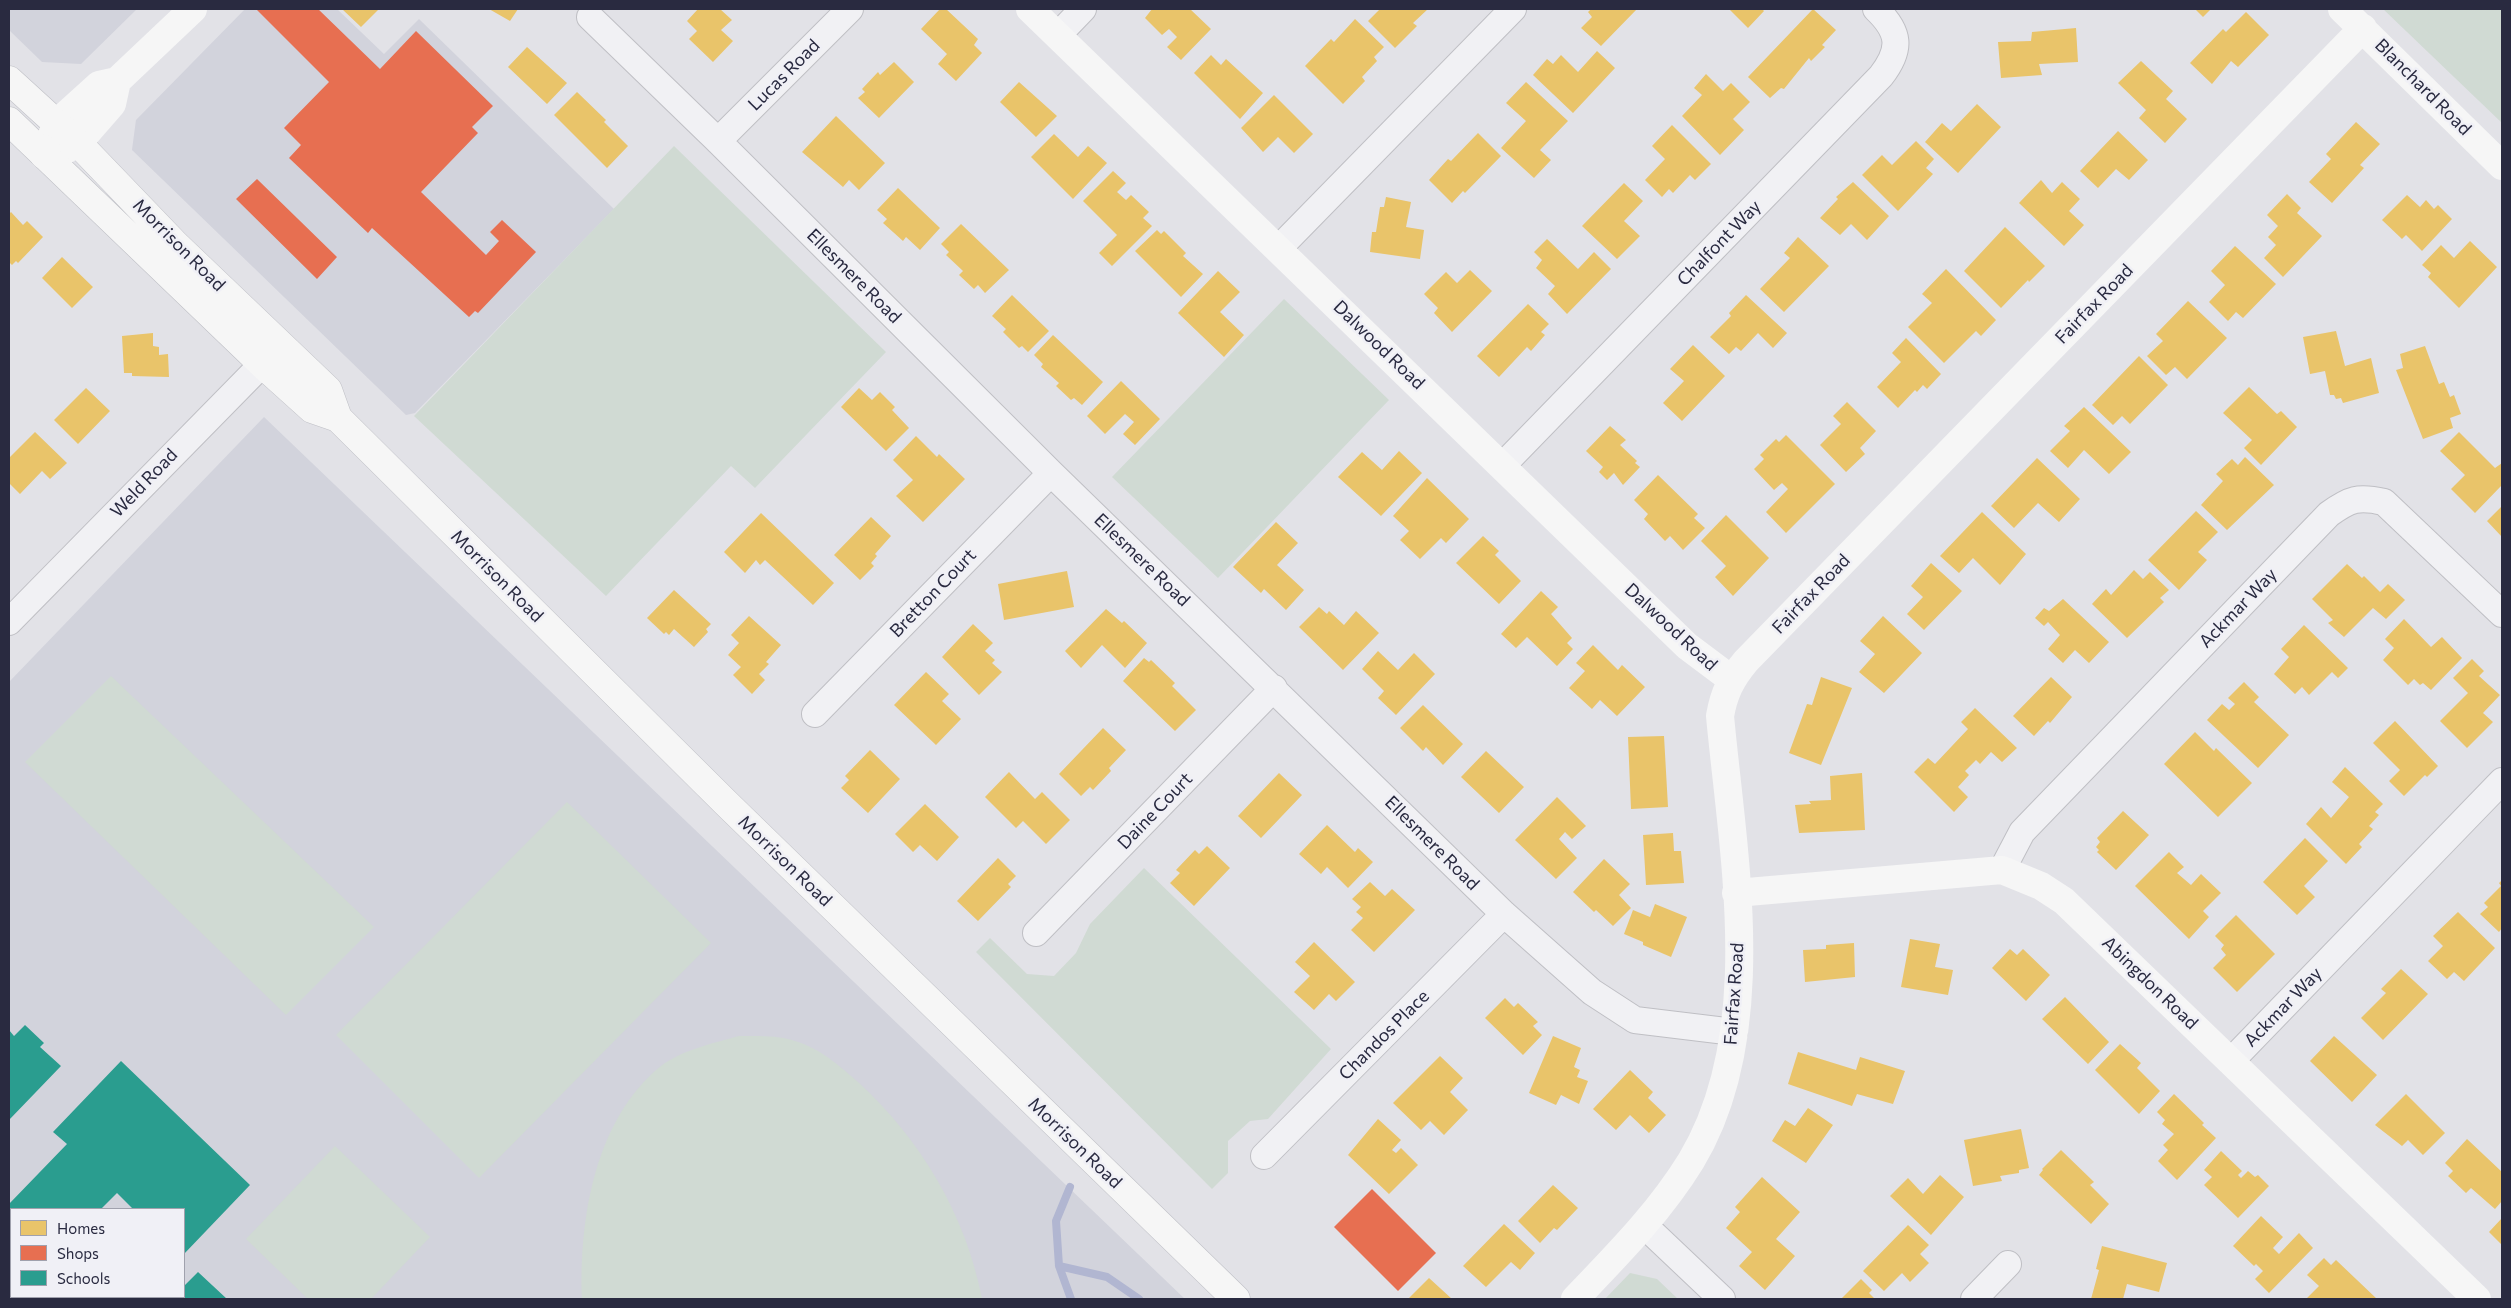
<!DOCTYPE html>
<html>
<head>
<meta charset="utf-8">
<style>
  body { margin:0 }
  #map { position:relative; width:2511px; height:1308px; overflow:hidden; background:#e2e2e7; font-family:Commissioner,sans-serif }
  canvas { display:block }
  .frame { position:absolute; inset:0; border:10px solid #292a40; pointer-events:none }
  .legend { position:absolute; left:10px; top:1208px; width:175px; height:90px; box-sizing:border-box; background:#f0f0f6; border:1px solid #a0a1ad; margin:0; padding:6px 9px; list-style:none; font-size:15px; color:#292a40 }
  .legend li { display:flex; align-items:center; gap:10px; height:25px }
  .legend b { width:25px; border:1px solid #a0a1ad }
</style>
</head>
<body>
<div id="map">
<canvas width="2511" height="1308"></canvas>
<div class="frame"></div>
<ul class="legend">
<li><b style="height:14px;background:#e9c46a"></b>Homes</li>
<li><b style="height:14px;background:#e76f51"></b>Shops</li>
<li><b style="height:14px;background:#2a9d8f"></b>Schools</li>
</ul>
</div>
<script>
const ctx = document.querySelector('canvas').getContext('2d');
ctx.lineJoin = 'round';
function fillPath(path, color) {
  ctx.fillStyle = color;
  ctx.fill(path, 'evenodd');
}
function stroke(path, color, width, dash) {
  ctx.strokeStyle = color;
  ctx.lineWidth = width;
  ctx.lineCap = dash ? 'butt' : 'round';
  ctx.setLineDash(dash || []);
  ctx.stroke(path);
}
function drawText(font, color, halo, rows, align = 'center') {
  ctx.font = font + ' Commissioner,sans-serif';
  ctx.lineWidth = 5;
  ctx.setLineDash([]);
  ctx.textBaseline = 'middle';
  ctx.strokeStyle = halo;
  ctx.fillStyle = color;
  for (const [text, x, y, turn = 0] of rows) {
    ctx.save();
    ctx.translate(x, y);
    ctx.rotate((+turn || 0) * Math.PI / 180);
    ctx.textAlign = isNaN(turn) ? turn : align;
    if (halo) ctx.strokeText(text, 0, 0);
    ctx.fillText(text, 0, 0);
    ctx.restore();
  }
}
fillPath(new Path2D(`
  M9,9h128l-56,55 -39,-2 -33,-32z
  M245,9h92l47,45 35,-35 195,190 -199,204 -9,2 -274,-265 4,-30z
  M264,417l921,882h-1176v-617zM11,1209h173v88h-173z`), '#d2d3dc');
fillPath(new Path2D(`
  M2383,9h119v114z
  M674,146l212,206 -131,136 -24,-22 -125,130 -192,-180z
  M1284,299l105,101 -171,178 -106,-101z
  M111,676l263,251 -88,88 -261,-253z
  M567,802l144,141 -232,235 -143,-143z
  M1144,868l187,181 -63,70 -18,2 -22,20v32l-16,16 -236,-237 14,-14 37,36 27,2 22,-23 14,-29z
  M739,1036c19,0 38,-1 56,5 24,7 44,24 63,41 63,58 108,133 124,217h-400c-3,-80 13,-180 79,-233 21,-16 53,-23 78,-30z
  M335,1146l95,91 -59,62h-63l-62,-60z
  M1630,1273l27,6 21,20h-73z`), '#d0dad3');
fillPath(new Path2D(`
  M342,9h37l-18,18z
  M489,9h29l-8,12z
  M698,9h22l12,11 -11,10 12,11 -20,21 -24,-23 8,-8 -10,-10z
  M940,9h6l32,30 -4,6 8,8 -26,28 -18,-17 9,-10 -26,-25z
  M1152,9h38l21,20 -30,31 -14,-13 10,-10 -8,-8 -7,6 -17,-17z
  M1380,9h48l-15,14 4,3 -22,22 -27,-27z
  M1591,9h46l-36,37 -20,-18 11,-11 -4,-5z
  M1729,9h33l2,2 -16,17z
  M1813,9l23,21 -14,15 3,2 -14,14 -2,-3 -25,31 -3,-1 -11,10 -22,-21z
  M2195,9h16l-8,8z
  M2246,12l23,23 -31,32 -7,-6 -19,23 -22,-21 33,-34 3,3z
  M1355,19l29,28 -10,10 3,4 -15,16 3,4 -22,23 -38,-38 26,-27 3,3z
  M2076,28l2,34 -39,2 3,11 -41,3 -3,-36 33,-1 1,-9z
  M527,47l40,36 -20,21 -39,-37z
  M1597,51l18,17 -42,45 -40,-38 14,-16 6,5 8,-9 17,17z
  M1211,55l10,10 5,-6 37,34 -23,26 -46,-46z
  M2141,61l32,30 -7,8 21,20 -22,24 -26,-25 7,-8 -28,-27z
  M894,62l20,20 -35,36 -21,-20 7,-6 -3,-3 16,-17 2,3z
  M1706,74l17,17 8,-8 19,19 -17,17 11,11 -24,25 -38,-39 20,-21 -8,-7z
  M1019,82l38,34 -21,21 -36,-35z
  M1526,82l42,39 -28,29 11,10 -17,18 -33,-30 25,-27 -20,-18z
  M577,92l29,28 -2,2 24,24 -21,22 -53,-53z
  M1274,95l39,39 -19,19 -16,-16 -15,15 -22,-24z
  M1977,104l24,23 -43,46 -33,-31 17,-19 9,8z
  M836,116l49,47 -26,27 -10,-10 -6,7 -41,-35z
  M2356,122l24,22 -20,21 4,3 -32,35 -23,-21 22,-23 -5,-5z
  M1672,125l39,39 -16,16 -5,-5 -17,18 -4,-4 -7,8 -17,-17 20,-21 -13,-13z
  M2118,131l30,29 -19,20 -13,-11 -18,19 -18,-17z
  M1478,133l23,23 -36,37 -2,-2 -11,12 -23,-23 19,-21 3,2z
  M1054,134l24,23 10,-11 19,17 -34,36 -42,-42z
  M1916,141l18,18 -8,9 7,6 -35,37 -36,-36 20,-20 10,10z
  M1113,171l13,12 -9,9 9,8 5,-5 18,17 -6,6 9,8 -40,40 -13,-13 18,-18 -34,-34z
  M2041,180l11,13 10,-11 18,17 -11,12 15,14 -20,21 -45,-43z
  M1853,182l36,34 -22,24 -16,-16 -11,11 -20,-17 18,-19 -2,-2z
  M1624,183l19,18 -19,20 16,15 -23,23 -35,-33z
  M898,188l42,40 -20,22 -14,-13 -3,4 -20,-18 4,-4 -10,-9z
  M2287,194l14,14 -4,5 25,23 -39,41 -19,-19 12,-13 -8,-8 10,-11 -11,-11z
  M2407,195l13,12 6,-7 8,9 4,-4 14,14 -30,32 -16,-16 -4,4 -20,-19z
  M1386,197l25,5 -5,25 18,3 -4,29 -50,-7 2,-20h4l4,-25h4z
  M11,212l12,13 4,-4 16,16 -25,26 -2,-2 -4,4 -3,-3v-48z
  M961,224l48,46 -24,23 -7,-8 -4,4 -15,-14 4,-4 -17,-16 3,-3 -8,-8z
  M2005,227l40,39 -16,16 -1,-2 -27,28 -37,-37z
  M1157,230l4,4 3,-3 22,22 -3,3 20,18 -22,23 -46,-46z
  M1798,237l31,29 -45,46 -24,-23 30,-31 -6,-5z
  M1547,239l31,30 16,-17 17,17 -44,45 -19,-20 7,-8 -19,-18 6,-8 -8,-8z
  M2470,241l27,26 -38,41 -31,-31 3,-4 -9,-8 19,-20 13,13z
  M2235,246l41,38 -33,34 -7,-6 -8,9 -19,-19 16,-17 -14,-14z
  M62,257l31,30 -21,21 -30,-30z
  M1946,269l50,51 -15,16 -5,-5 -32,32 -36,-36 24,-24 -10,-9z
  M1470,270l22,21 -40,41 -18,-19 4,-5 -14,-14 22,-22 11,11z
  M1218,271l22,21 -20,20 24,23 -20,22 -46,-44z
  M1012,295l37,36 -21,21 -6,-6 -3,2 -16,-16 3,-3 -14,-13z
  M1746,295l41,38 -14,15 -15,-15 -17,18 -5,-4 -7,7 -19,-17 21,-21 -2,-3z
  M2188,301l39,37 -40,41 -12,-12 -9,8 -19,-19 16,-15 -7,-7z
  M1528,304l21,20 -8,8 4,3 -14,16 -4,-4 -28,30 -22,-21z
  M2336,331l9,35 26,-8 8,35 -36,10 -2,-5 -5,1 -2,-4h-4l-5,-24 -15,3 -7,-37z
  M153,333v13l6,1v8l9,-1 1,23 -37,-1v-3h-8l-2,-37z
  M1053,335l50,47 -21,23 -8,-7 -3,2 -15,-14 3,-3 -18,-16 2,-3 -9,-9z
  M1906,338l35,36 -14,15 -4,-4 -6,7 -2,-2 -17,18 -21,-21 24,-25 -9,-9z
  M1693,345l32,31 -43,45 -19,-18 21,-22 -14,-12z
  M2425,346l14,38 5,-2 6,15 4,-2 7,19 -11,4 3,10 -30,11 -27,-69 7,-2 -3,-14z
  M2139,356l29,29 -38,39 -8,-8 -9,9 -21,-20z
  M1121,381l39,38 -25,26 -12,-11 11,-12 -9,-8 -20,20 -18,-18z
  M2249,387l28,27 4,-3 16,16 -36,38 -17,-17 8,-8 -29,-27z
  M86,388l24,23 -32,33 -24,-24z
  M859,388l13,12 8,-8 15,15 -3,3 17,18 -23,23 -45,-44z
  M1847,402l29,29 -16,17 5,6 -19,18 -26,-27 21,-21 -8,-8z
  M2084,407l47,45 -22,22 -25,-24 -16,18 -18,-17 20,-20 -6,-5z
  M1610,426l16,14 -6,5 17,16 -2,2 5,4 -17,18 -9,-12 -7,7 -8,-8 4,-5 -17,-16z
  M35,432l32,31 -17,16 -8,-8 -22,23 -11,-11v-25z
  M2459,432l36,36 7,-5v22l-27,28 -24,-24 14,-14 -25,-24z
  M1786,435l49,49 -49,49 -20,-21 22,-23 -6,-6 -8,7 -20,-21 10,-10 -4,-4 16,-16 3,3z
  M916,436l21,21 2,-3 26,25 -42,43 -27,-26 17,-16 -20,-20z
  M1399,451l23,22 -41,43 -43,-39 24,-25 20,18z
  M2245,457l29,28 -47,45 -26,-25 22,-24 -7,-7 16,-15 6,6z
  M2037,458l43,41 -21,23 -21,-19 -24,25 -23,-22z
  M1658,475l40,39 -4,4 11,10 -22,22 -13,-14 -5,5 -21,-22 4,-5 -14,-14z
  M1427,478l42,41 -23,24 -5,-5 -21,21 -20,-19 9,-9 -16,-15z
  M2502,506v31l-15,-16z
  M2196,511l22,21 -20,20 9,8 -28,30 -31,-30z
  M1982,512l44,42 -26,31 -27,-27 -14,15 -19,-17z
  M761,513l73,70 -21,22 -48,-45 -5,5 -4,-5 -11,13 -21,-21z
  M1726,515l43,43 -36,38 -18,-19 11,-11 -25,-25z
  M871,517l20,19 -16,18 2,2 -6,7 3,3 -14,14 -26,-25z
  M1276,522l22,21 -21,22 27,25 -18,20 -22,-21 -3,4 -28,-26z
  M1483,536l16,15 -4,4 26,26 -22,23 -43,-41z
  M1931,563l31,28 -38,39 -17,-16 16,-17 -12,-11z
  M2347,564l15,14 2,-2 16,16 8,-8 17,16 -19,19 -13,-11 -29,29 -16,-14 5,-3 -21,-21z
  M2134,570l9,9 7,-7 19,18 -9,8 4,4 -37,36 -35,-34 14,-15 5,6z
  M1067,571l7,36 -70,13 -6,-36z
  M674,590l37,34 -5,5 2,3 -14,15 -20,-18 -5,6 -3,-3 -2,2 -17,-16z
  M1541,591l17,16 -7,7 21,24 -5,5 6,6 -16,17 -30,-29 -11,11 -15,-14z
  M2063,599l46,43 -20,21 -14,-13 -12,13 -15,-14 12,-14 -12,-13 -4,4 -9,-8 9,-10 5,3z
  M1319,607l8,7 2,-3 15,14 12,-14 23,22 -36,37 -44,-43z
  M1106,609l16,14 2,-2 23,22 -22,25 -23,-23 -21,23 -16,-17z
  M749,616l32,29 -15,17 3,2 -10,10 6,6 -13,14 -19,-19 8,-8 -13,-12 11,-12 -8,-8z
  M1883,616l39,37 -38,40 -25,-21 16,-18 -15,-13z
  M2404,619l27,28 11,-10 20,21 -31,32 -8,-7 -3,2 -6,-6 -6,6 -25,-25 11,-12 -9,-9z
  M973,624l20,19 -8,8 10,9 -3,3 10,9 -23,23 -37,-38z
  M2304,625l44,43 -10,10 -6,-6 -23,23 -7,-8 -7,7 -21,-20 15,-17 -8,-8z
  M1593,645l25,25 4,-5 23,22 -28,29 -17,-16 -8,9 -23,-21 16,-17 -9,-8z
  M1378,651l20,19 16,-17 21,21 -39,41 -18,-17 6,-7 -22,-22z
  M1144,658l5,4 2,-2 24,23 -3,3 24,24 -21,21 -52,-50z
  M2472,659l12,12 -5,5 21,19 -17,18 10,9 -26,26 -27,-27 28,-28 -15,-15z
  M926,672l23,22 -7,7 19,18 -25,26 -42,-40z
  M1821,677l31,11 -31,77 -32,-12 18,-49 5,1z
  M2051,677l21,20 -22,26 -2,-2 -14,15 -21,-20z
  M2244,682l15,15 -5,5 35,33 -31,33 -51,-48 15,-16 7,6 6,-6 -7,-6z
  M1423,705l40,39 -20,21 -17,-18 -3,4 -23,-23z
  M1975,708l42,40 -15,14 -11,-10 -11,12 -4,-4 -11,11 4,4 -11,12 10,10 -14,15 -40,-40 14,-14 7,6 33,-35 -7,-7z
  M2395,721l43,45 -11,11 -2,-2 -21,21 -15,-15 11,-11 -27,-27z
  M1103,728l23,22 -17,18 2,3 -18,19 -3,-3 -9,9 -22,-22z
  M2195,732l19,19 2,-3 36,35 -34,34 -54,-53z
  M1664,736l4,71 -37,2 -3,-72z
  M870,750l30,29 -32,34 -27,-25 8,-8 -4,-4z
  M1486,751l38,36 -25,26 -38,-36z
  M2345,767l38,37 -8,8 4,3 -10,11 4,3 -14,15 3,3 -16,17 -40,-40 15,-17 10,11 18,-21 -17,-15z
  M1009,772l26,27 7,-7 28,28 -24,24 -23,-23 -7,7 -31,-31z
  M1279,773l23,22 -41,43 -23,-22z
  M1862,773l3,57 -66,3 -4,-28 16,-1 -2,-3 22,-1 -1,-24z
  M1557,797l29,29 -14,13 -7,-7 -6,7 18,19 -21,21 -41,-39z
  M925,804l34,33 -22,24 -17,-16 -7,7 -18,-18z
  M2123,811l26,24 -33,35 -19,-18 2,-2 -3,-3 4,-5 -3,-4z
  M1327,825l28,27 3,-4 15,14 -25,26 -21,-21 -6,7 -22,-20z
  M1673,833l1,18h7l3,32 -38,2 -3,-50z
  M2305,838l23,23 -24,25 11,11 -18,18 -34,-33z
  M1207,846l23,22 -36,38 -24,-23 10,-10 -4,-3 19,-20 4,4z
  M2169,852l15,15 -7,6 14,12 10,-11 20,19 -18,18 6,6 -20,22 -54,-53z
  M998,858l18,18 -8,8 3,3 -33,34 -21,-20z
  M1604,859l26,25 -11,11 12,13 -18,18 -17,-16 -2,2 -21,-20z
  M2502,880v48l-3,4 -19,-18 8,-7 -4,-4 17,-17 -2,-3z
  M1370,882l15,14 7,-7 23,21 -41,42 -23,-22 12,-12 -7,-6 5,-5 -9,-8z
  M1655,904l32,13 -16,40 -28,-12v-3l-19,-8 9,-24 17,7z
  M2458,912l37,36 -31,33 -10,-9 -7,7 -19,-18 15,-15 -10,-10z
  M2236,915l39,39 -38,38 -24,-24 13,-13 -5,-6 3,-4 -9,-9z
  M1910,939l30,5 -5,23 18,3 -5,25 -47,-8z
  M1314,942l41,40 -19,19 -7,-7 -15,16 -20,-18 16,-16 -15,-14z
  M1854,943l1,34 -50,5 -2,-32 23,-1v-4z
  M2010,949l7,6 6,-6 27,26 -24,26 -34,-33z
  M2401,969l27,25 -45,46 -22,-22 25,-25 -5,-4z
  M2065,997l44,45 -21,22 -46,-45z
  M1505,998l9,9 4,-4 20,19 -5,4 9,9 -19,20 -38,-37z
  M1553,1036l28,12 -7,19 6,3 -3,7 11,4 -9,23 -18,-9 -5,10 -27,-12z
  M2334,1036l43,39 -25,27 -42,-41z
  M2120,1044l21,19 -4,5 23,23 -21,23 -44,-44z
  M1798,1052l58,18 4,-13 45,14 -12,33 -36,-10 -5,12 -64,-22z
  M1440,1056l23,22 -13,14 18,18 -24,25 -14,-14 -9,9 -28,-27z
  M1630,1070l23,22 -5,6 18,17 -17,18 -19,-18 -14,15 -23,-21z
  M2174,1094l30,29 -2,2 14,13 -39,42 -19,-19 10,-11 -5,-5 11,-11 -12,-10 3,-4 -8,-8z
  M2406,1094l39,39 -22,22 -15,-15 -6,6 -27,-21z
  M1808,1108l25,17 -27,38 -34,-22 13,-21 10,6z
  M1378,1119l23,21 -9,10 4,3 5,-5 17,17 -29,29 -41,-39z
  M2021,1129l8,39 -10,2v3l-19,3 2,5 -29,5 -9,-46z
  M2467,1139l35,33v29l-7,8 -24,-21 -5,5 -18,-17 5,-5 -8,-8z
  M2061,1150l33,32 -4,3 19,19 -18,20 -52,-49 4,-5 -1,-1z
  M2221,1151l21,20 -4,4 3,3 7,-7 7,6 3,-2 11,11 -31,32 -34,-33 8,-8 -8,-7z
  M1940,1175l24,22 -33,38 -41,-39 18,-18 15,16z
  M1762,1177l38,35 -24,27 19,17 -30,34 -26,-24 13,-14 -26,-24 14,-16 -5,-5z
  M1553,1185l25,23 -21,22 -3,-2 -14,15 -22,-22z
  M2261,1216l22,21 -10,11 6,6 20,-21 14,15 -44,45 -14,-14 8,-8 -7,-7 -2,2 -21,-20z
  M2502,1218v27l-13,-13z
  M1504,1224l31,29 -15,17 -9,-8 -25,25 -23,-21z
  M1908,1225l21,20 -9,9 9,9 -19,19 -8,-9 -18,18 -21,-20z
  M2102,1246l65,17 -8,29 -32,-8 -4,15h-32l8,-29 -3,-1z
  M2324,1258l7,7 5,-5 41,39h-71l13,-13 -12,-11z
  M1429,1278l23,21h-44z
  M1861,1279l11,11 -3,3 6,6h-34z`), '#e9c46a');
fillPath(new Path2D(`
  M256,9h62l62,60 36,-38 77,75 -21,21 6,6 -57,59 65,63 13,-14 -9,-9 12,-12 34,32 -58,61 -3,-2 -6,6 -97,-89 -4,5 -79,-75 12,-13 -17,-17 45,-46z
  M257,179l80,78 -20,22 -81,-80z
  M1372,1189l64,64 -38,38 -64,-64z`), '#e76f51');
fillPath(new Path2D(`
  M25,1025l19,18 -4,4 21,19 -52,54v-90l5,6z
  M121,1061l129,124 -66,69v-45h-51l-16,-16 -16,16h-90v7l-2,-3v-9l58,-60 -14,-12z
  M11,1268v29h10l-2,2h-10v-29z
  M198,1272l29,27h-56l3,-2h10v-11z
  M32,1297h36l3,2h-42z`), '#2a9d8f');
stroke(new Path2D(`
  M1070,1187l-14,34 3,45 48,11 32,22
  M1059,1266l12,33`), '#b1b6d1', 8);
const street = new Path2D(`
  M590,17l128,124 333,332 453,441 88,78 43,28 99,12
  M1058,35l25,-26
  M718,141l132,-132
  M1279,248l234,-239
  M1503,465l378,-389c21,-27 19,-44 -5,-67
  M9,622l268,-273
  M815,714l236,-241
  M2002,870l20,-38 307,-318c21,-15 29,-18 55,-12l118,112
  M1036,933l238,-245
  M2231,1061l271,-280
  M1264,1156l240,-242
  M1645,1226l77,73
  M1974,1299l34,-35`);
const primary = new Path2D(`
  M9,80l69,63 98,102 152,145 10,28
  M9,121l253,243 50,45 26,9 388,385 510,496`);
stroke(street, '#bfbfc4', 28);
stroke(primary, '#bebfc5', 29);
stroke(street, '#f1f1f4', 26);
stroke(new Path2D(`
  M1030,9l657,637 44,33
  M2342,9l160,157
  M58,154l20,-11 34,-39 5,-23
  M44,155l13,-32 42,-38 18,-4 76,-72
  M1736,893l266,-23 39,16 23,15 413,398
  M1575,1299c42,-44 84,-86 116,-138 77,-127 42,-306 29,-445 4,-23 11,-37 26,-55l617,-633`), '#f6f6f6', 28);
stroke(primary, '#f6f6f6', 28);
drawText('18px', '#292a40', '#f0f0f6', [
  ["Lucas Road",784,75,-45],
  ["Blanchard Road",2423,87,45],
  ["Chalfont Way",1719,243,-46],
  ["Morrison Road",179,245,45],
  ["Ellesmere Road",854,276,45],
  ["Fairfax Road",2094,304,-46],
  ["Dalwood Road",1379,345,44],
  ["Weld Road",144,483,-46],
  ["Ellesmere Road",1142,560,44],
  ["Morrison Road",497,576,45],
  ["Bretton Court",933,593,-46],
  ["Fairfax Road",1811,594,-46],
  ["Ackmar Way",2238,608,-46],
  ["Dalwood Road",1671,627,43],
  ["Daine Court",1155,811,-46],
  ["Ellesmere Road",1432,843,45],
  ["Morrison Road",785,861,44],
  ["Abingdon Road",2150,983,44],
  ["Fairfax Road",1734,994,-86],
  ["Ackmar Way",2283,1007,-46],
  ["Chandos Place",1384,1035,-45],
  ["Morrison Road",1075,1143,44]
]);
</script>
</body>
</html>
